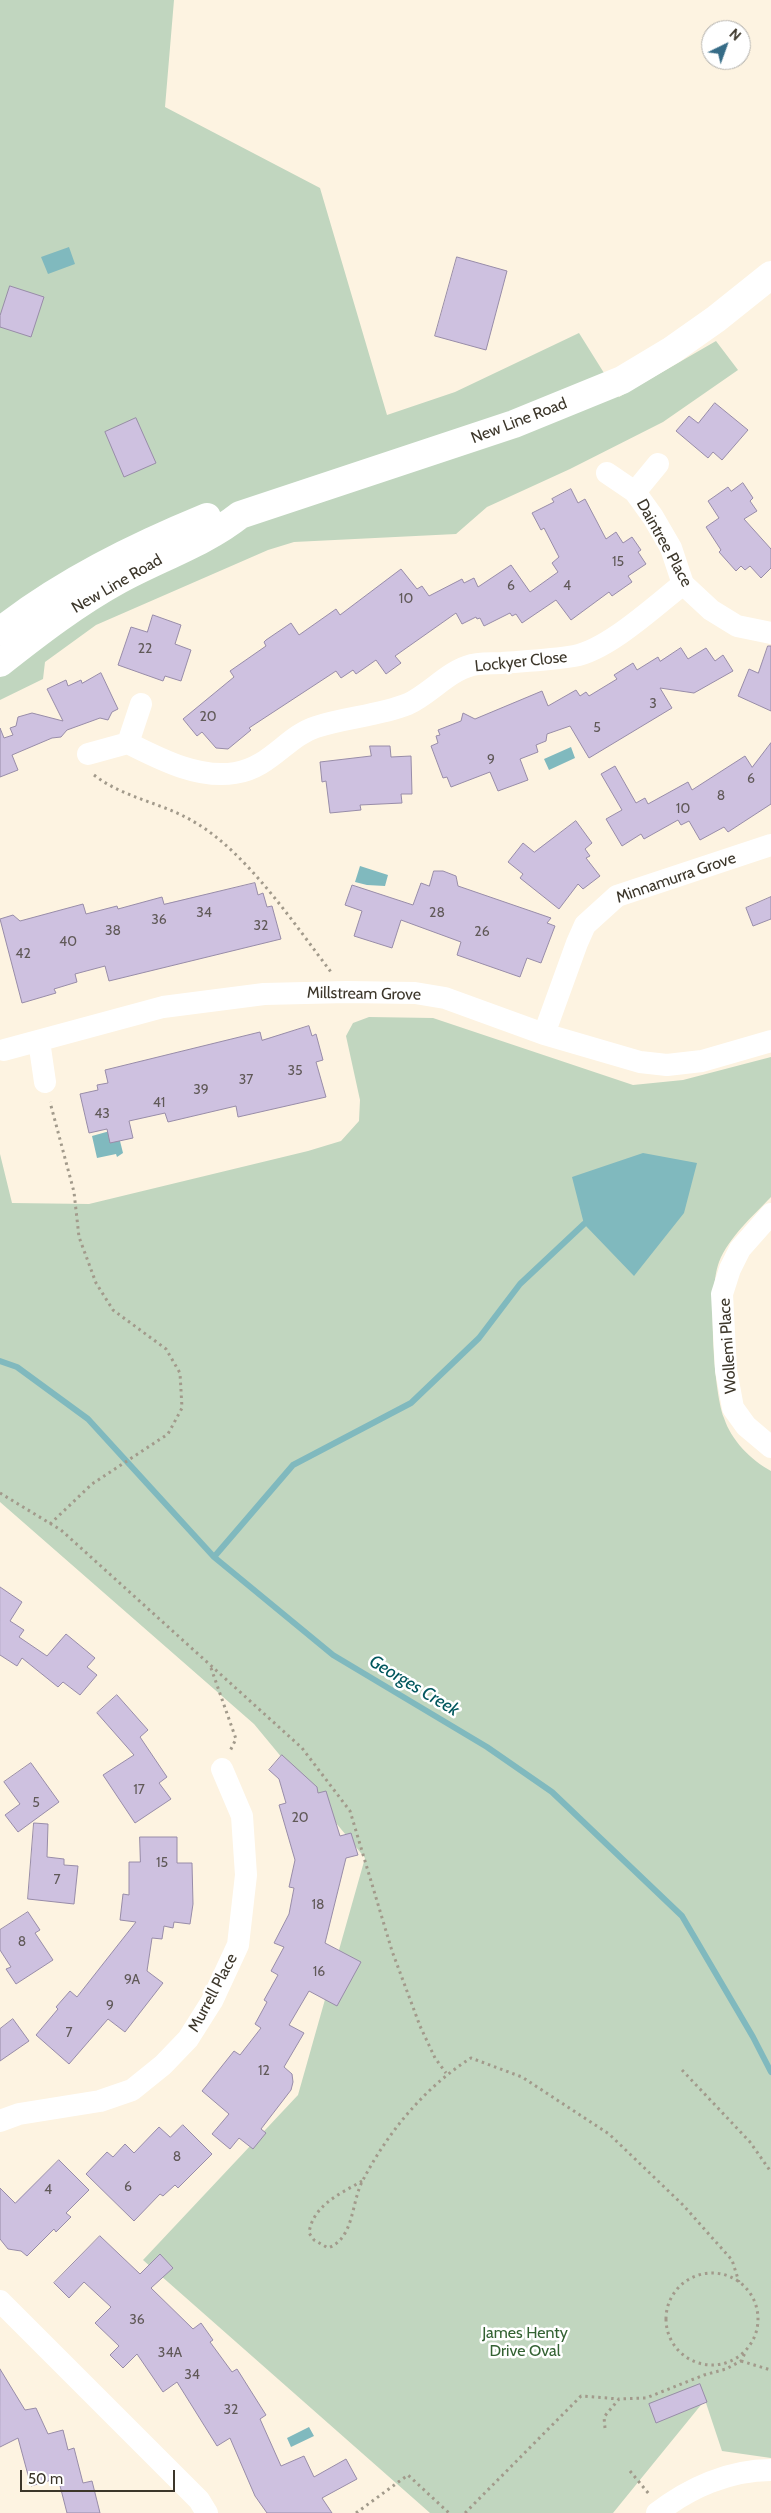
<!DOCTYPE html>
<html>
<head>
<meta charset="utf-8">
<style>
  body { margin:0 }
  #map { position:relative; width:771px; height:2513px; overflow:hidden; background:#fdf3e1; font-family:Cabin,sans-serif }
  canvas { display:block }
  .north { position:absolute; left:701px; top:20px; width:50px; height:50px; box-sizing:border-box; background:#fff; border:1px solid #b1afaa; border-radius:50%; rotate:42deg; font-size:14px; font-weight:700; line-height:20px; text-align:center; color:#3c362a }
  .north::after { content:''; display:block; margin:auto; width:18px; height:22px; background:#366c87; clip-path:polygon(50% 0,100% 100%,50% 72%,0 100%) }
  .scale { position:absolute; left:20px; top:2470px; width:155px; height:22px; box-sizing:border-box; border:2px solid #3c362a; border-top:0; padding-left:6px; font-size:15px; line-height:18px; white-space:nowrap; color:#3c362a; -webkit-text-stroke:4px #fff; paint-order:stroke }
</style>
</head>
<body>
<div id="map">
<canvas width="771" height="2513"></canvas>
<div class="north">N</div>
<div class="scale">50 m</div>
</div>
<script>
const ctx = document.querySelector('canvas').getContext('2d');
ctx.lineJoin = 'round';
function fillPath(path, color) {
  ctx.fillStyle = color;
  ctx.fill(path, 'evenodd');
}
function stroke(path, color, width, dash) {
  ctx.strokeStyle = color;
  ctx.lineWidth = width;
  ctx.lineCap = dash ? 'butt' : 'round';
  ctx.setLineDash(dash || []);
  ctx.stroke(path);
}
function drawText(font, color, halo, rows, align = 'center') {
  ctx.font = font + ' Cabin,sans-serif';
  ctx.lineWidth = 5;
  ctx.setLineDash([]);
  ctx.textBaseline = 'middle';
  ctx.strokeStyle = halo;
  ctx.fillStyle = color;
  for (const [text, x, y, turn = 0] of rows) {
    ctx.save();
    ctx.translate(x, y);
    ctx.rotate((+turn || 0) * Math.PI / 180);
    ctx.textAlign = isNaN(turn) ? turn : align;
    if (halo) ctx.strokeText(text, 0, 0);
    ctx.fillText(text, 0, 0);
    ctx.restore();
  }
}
fillPath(new Path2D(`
  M0,0h174l-9,107 155,81 67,227 68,-23 124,-59 40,64 97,-56 22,29 -75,52 -93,47 -83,38 -31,27 -162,8 -26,8 -172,75 -51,37 -2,17 -43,21z
  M369,1017l64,1 200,67 50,-5 88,-23v140c-18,19 -42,40 -52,65 -11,29 -6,126 5,156 7,22 27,42 47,53v987l-49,-7 -17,-51 -92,113h-183l-287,-253 155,-165 67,-237 -111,-134 -254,-222v-348l12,49 77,1 219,-53 33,-10 18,-20 1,-21 -14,-64 7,-13z`), '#c1d6bf');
fillPath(new Path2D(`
  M69,247l6,17 -27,10 -7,-17z
  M571,747l4,11 -26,12 -5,-11z
  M360,866l28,9 -3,11 -18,-1 -12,-3z
  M117,1129l6,24 -6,4 -1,-3 -19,4 -5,-22z
  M643,1153l54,10 -13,50 -50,63 -50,-52 -12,-47z
  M309,2427l5,9 -23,11 -4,-9z`), '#80b9be');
stroke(new Path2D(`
  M0,1361l17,6 71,52 126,138 119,98 154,92 65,45 130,124 71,121 18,35
  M214,1557l79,-92 118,-62 68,-65 41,-54 64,-60`), '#80b9be', 6);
const building = new Path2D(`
  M457,257l50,14 -21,79 -51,-14z
  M10,286l34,11 -13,40 -31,-10v-11z
  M715,403l33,27 -26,30 -9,-8 -5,6 -32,-27 13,-15 9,7z
  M136,418l20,45 -32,14 -19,-45z
  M743,483l10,15 -3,3 7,10 -13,8 27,30v19l-10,10 -11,-12 -5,4 -4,-4 -5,5 -17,-19 2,-2 -15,-23 13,-9 -11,-17 20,-14 3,4z
  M571,489l7,14 7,-4 21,40 10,-7 7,11 9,-6 9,13 -3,2 8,12 -18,12 4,6 -20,14 -3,-4 -38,28 -15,-20 -34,23 -6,-9 -4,2 -2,-3 -26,13 -4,-8 -3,1 -1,-2 -14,7 -6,-11 -61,43 6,7 -15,11 -10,-14 -20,14 -3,-4 -12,8 -5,-7 -87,57 2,2 -23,19 -12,-1 -14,-16 -5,4 -14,-17 51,-42 -4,-6 36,-25 -2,-4 2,-2 25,-17 8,12 37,-26 4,6 61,-46 16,20 5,-3 7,10 33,-17 2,4 10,-5 4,9 33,-22 19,27 28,-20 -6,-9 7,-6 -15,-29 -3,2 -9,-17 22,-11 -2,-3z
  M153,615l28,10 -6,19 16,6 -10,31 -16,-5 -2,5 -45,-16 13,-38 16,5z
  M768,646h3v65l-33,-15 11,-27 9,4z
  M681,648l7,11 18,-11 9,13 8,-6 10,16 -39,22 -34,-5 12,20 -83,50 -19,-32 -23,8 -1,7 -10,4 2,7 -18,7 8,21 -30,11 -8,-19 -39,15 -4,-10 -4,1 -12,-32 7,-3 -2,-7 4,-1 -2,-5 23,-9 2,-8 12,6 67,-28 6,15 28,-16 4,6 6,-4 3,4 28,-17 -3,-4 19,-12 4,7 21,-13 2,4z
  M101,673l17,36 -6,3 -4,8 -8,-2 -33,12 -6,7 -9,1 -40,17 6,15 -18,7v-49l4,10 9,-3 -3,-7 6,-2 2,-9 14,-4 31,8 -16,-32 19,-9 2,6 13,-6 1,3z
  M771,743v61l-43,28 -4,-5 -24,13 -11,-19 -8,4 -3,-5 -34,19 -3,-5 -19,12 -16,-27 16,-9 -21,-36 14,-8 21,37 9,-5 3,6 40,-22 4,8 53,-34 7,11z
  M370,746h20l1,11 20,-1 1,38h-11l1,9 -42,2 1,5 -31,3 -4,-32 -4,1 -2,-20 51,-6z
  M576,821l16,22 -7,6 5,7 -4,2 14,18 -17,13 -5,-5 -19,25 -39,-31 3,-4 -15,-12 15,-19 11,9z
  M434,871h9l13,5 2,10 93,32 -4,5 8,3 -14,37 -14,-5 -7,19 -63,-22 4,-13 -60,-22 -9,28 -38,-12 8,-25 -17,-6 7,-20 61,20 8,-22 8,3z
  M255,883l3,12 5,-2 4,14 5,-1 9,33 -172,42 -4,-15 -30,8 2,8 -23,7 2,4 -34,10 -22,-84 13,-4 7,6 63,-17 3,10 31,-8 1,3 44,-12 2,7z
  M771,897v22l-18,7 -7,-18z
  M309,1026l3,10 4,-2 7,26 -7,2 10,35 -88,20 -2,-11 -68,16 -3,-9 -36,8 4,17 -23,5 -3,-14 -18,4 -9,-39 18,-4 -1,-5 11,-2 -3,-13 155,-38 2,8z
  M0,1587l22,15 -12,19 14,9 -5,7 28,19 19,-22 29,24 -8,9 10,8 -17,20 -17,-13 -5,5 -36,-29 -5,8 -17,-11z
  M117,1695l31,35 -8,7 27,40 -8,6 12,16 -36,24 -32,-48 31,-20 -37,-42z
  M282,1755l35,32 1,6 8,-2 14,45 11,-3 7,22 -12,3 -21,85 36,19 -24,44 -28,-15 -20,34 15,8 -20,34 8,7 1,8 -2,8 -30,39 5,4 -13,16 -14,-11 -9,11 -18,-15 17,-20 -27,-23 32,-40 6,4 21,-27 -6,-4 12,-22 -3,-2 14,-25 -7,-4 13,-24 -10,-4 15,-29 5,-26 -5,-1 6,-27 -16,-55 7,-2 -7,-24 -10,-9z
  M31,1763l28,39 -41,30 -13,-17 15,-11 -16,-22z
  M34,1823l14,1 -1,33 17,2v6l14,1 -4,38 -46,-5z
  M140,1837h37v26h15l1,41 -3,20 -16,-2 -1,6 -9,-2 -2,13 -10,-1 -5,33 16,12 -38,49 -17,-13 -39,45 -33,-29 22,-26 -2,-2 14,-16 7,6 59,-75 -16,-2 3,-26 6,1v-33h11z
  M28,1912l12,18 -5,3 18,27 -37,24 -10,-15 5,-2 -11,-17v-20z
  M13,2019l16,22 -29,20v-32z
  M183,2125l29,29 -34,34 -3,-3 -12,11 -3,-2 -26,27 -48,-47 21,-22 6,5 12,-13 9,9 25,-26 11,10z
  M59,2160l30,30 -23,23 5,4 -15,15 -2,-3 -27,27 -6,-5 -13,-2 -8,-10v-51l15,15z
  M100,2236l40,38 20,-20 13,14 -22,20 42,41 8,-6 12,17 -3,2 22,30 5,-3 29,46 -6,4 21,47 23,-10 10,21 32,-18 11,20 -35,19 10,15h-65l-12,-17 -25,-58 -13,8 -40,-64 -14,10 -26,-38 -14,14 -13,-13 9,-9 -24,-23 16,-16 -27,-25 -15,16 -15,-15z
  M0,2369l25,41 11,-2 12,26 15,-4 5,20 6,-2 9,35 9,-2 8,32h-33l-9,-35 -27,8 -13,-48 -18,9z
  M700,2384l7,18 -51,21 -7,-19z`);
fillPath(building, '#cec1e0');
stroke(building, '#988ca8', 1);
stroke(new Path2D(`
  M94,775c31,24 68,27 102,48 51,30 99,102 135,149
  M0,1493l61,37 241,218 48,63 42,140 28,75 15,32 11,15
  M50,1524l42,-40 76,-50 14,-26 -2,-35 -14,-24 -53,-39 -17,-27 -17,-46 -5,-45 -24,-90
  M211,1668l25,71 -6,12
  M682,2070l68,72 21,30
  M362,2181c-22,13 -49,24 -53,52l5,7 14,8c27,-10 23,-47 35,-68 25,-48 62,-93 108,-122l51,19 87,57 74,71 32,36 17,19 7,22
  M666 2319a46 46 0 1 1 92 0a46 46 0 1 1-92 0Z
  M741,2361l30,9
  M605,2428l-1,-11 15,-18 27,-1 58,-23 22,-6 15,-8 5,-10
  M630,2471l19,23
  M356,2513l52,-38 41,38
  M465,2513l116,-117 38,3`), '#a29a8b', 3, [2.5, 4]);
stroke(new Path2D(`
  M607,473l28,19 18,25 18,31 12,36 28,26 26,16 34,7
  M635,492l23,-28
  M128,743l13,-39
  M88,754l40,-11c32,16 70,36 107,30 35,-5 52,-37 81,-46 30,-10 62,-11 92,-23 22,-10 40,-33 64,-39 9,-2 21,-2 30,-2 24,-2 48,-3 72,-7 34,-6 81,-50 109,-72
  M544,1034l33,-91 8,-18 32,-29 154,-51
  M39,1041l6,41
  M4,1050l159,-43 101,-13 83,-2 68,1 30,5 99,36 96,28 27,3 35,-4 69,-20
  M771,1214l-31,35 -10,20 -8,25 4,76 7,38 13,18 25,21
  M0,2121l19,-7 81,-13 32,-11 31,-25 25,-26 24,-38 26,-56 8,-70 -4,-59 -20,-47
  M0,2301l199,199 8,13
  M657,2513c32,-25 72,-43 114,-43`), '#fff', 22);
stroke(new Path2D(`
  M0,631c63,-49 134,-84 207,-114
  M0,663c38,-30 77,-60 119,-83 40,-22 86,-37 121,-65l274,-91 108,-44 50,-30 44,-31 55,-44`), '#fff', 28);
drawText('14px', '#605958', null, [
  ["15",618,562],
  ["6",511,586],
  ["4",567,586],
  ["10",406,599],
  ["22",145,649],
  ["3",653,704],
  ["20",208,717],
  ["5",597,728],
  ["9",491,760],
  ["6",751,779],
  ["8",721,796],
  ["10",683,809],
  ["34",204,913],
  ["28",437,913],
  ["36",159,920],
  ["32",261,926],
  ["38",113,931],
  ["26",482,932],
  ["40",68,942],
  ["42",23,954],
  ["35",295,1071],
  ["37",246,1080],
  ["39",201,1090],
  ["41",159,1103],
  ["43",102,1114],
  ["17",139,1790],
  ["5",36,1803],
  ["20",300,1818],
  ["15",162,1863],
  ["7",57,1880],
  ["18",318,1905],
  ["8",22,1942],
  ["16",319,1972],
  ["9A",132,1980],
  ["9",110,2006],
  ["7",69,2033],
  ["12",264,2071],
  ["8",177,2157],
  ["6",128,2187],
  ["4",48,2190],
  ["36",137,2320],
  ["34A",170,2353],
  ["34",192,2375],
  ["32",231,2410]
]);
drawText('16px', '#3c362a', '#fff', [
  ["New Line Road",519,421,-21],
  ["Daintree Place",664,543,61],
  ["New Line Road",117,584,-30],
  ["Lockyer Close",521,662,-6],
  ["Minnamurra Grove",676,878,-19],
  ["Millstream Grove",364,994,1],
  ["Wollemi Place",728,1346,-94],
  ["Murrell Place",213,1993,-62]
]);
drawText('16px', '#346233', '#fff', [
  ["James Henty",525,2333],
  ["Drive Oval",525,2351]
]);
drawText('italic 18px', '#00565d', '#fff', [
  ["Georges Creek",414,1686,31]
]);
</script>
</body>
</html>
